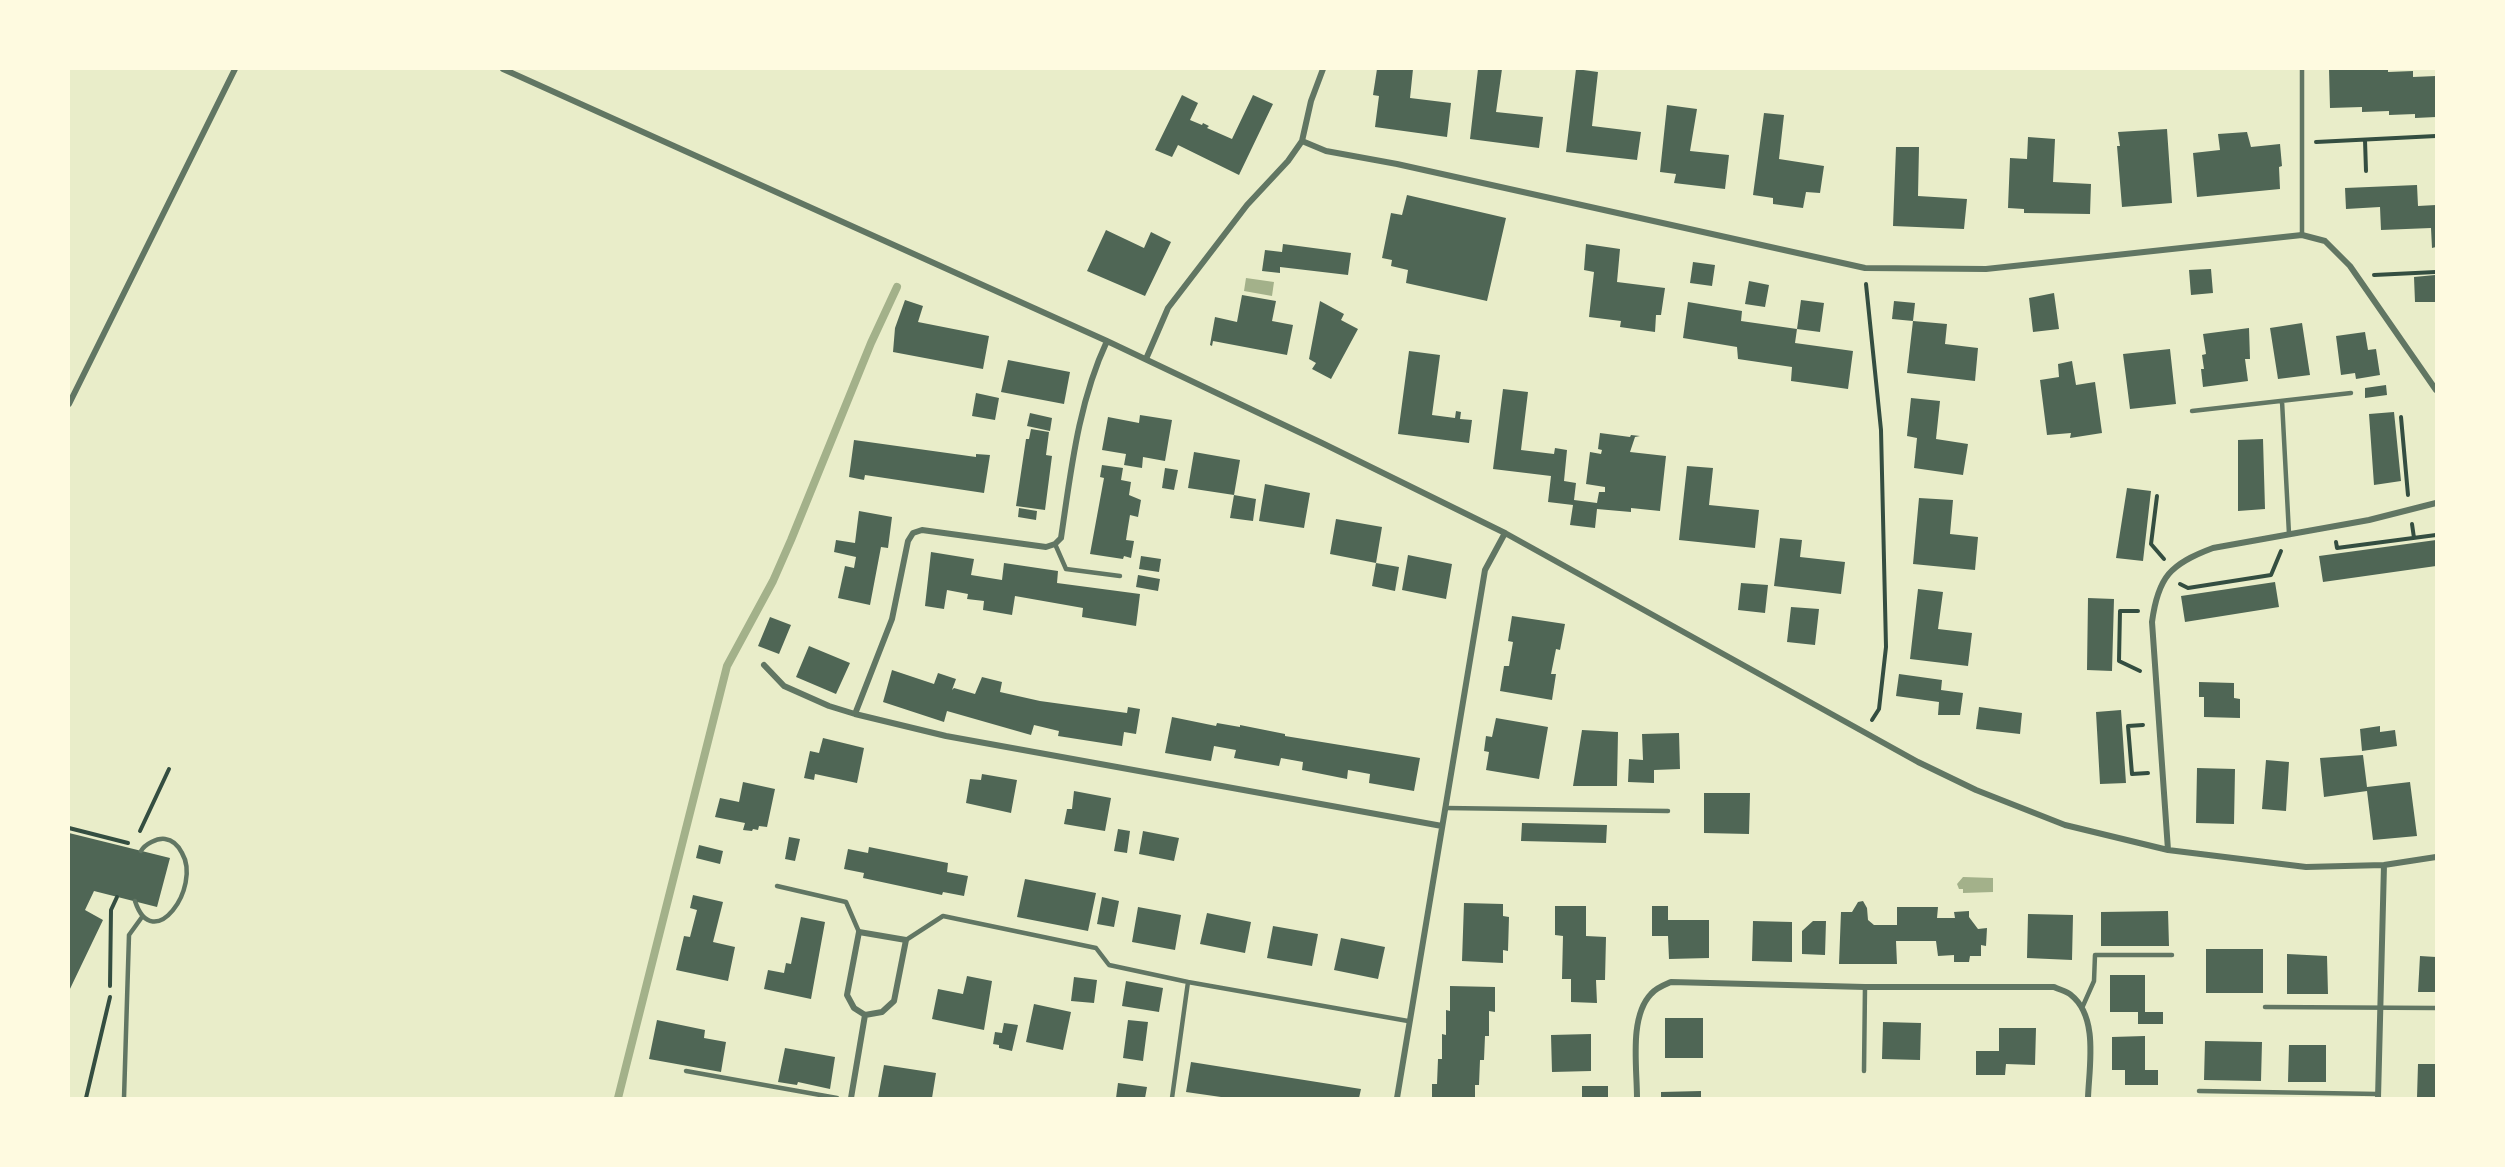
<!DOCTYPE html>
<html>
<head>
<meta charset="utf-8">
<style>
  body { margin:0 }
  #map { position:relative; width:2505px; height:1167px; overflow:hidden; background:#e9edc9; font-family:"Nunito Sans",sans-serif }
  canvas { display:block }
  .frame { position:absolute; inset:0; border:70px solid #fefae0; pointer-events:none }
</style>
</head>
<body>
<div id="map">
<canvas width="2505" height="1167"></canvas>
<div class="frame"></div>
</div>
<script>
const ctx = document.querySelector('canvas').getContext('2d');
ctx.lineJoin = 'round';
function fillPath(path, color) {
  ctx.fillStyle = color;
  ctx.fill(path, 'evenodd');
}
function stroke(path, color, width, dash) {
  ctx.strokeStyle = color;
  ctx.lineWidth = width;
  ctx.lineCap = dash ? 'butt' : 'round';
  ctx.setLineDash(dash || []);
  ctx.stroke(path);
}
fillPath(new Path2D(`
  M1246,278l28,4 -2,14 -28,-5z
  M1963,877l30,1v14l-30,1v-4h-4l-2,-5z`), '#a3b18a');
stroke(new Path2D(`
  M618,1098l109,-432 46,-85 18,-41 80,-197 26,-56`), '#a3b18a', 8);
fillPath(new Path2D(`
  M1377,69h36l-3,29 41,5 -4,34 -72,-10 4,-31 -6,-1z
  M1478,69h24l-6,43 47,5 -4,31 -69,-9z
  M1576,69l22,3 -6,54 49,6 -4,28 -71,-8z
  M2329,69h59v3l25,-1v6l23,-1v41l-21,1v-4l-26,1v-4l-27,1v-5l-32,1z
  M1182,95l16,8 -8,17 12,5 1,-2 6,3 -2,2 25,11 21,-44 20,9 -34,71 -61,-30 -6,12 -17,-7z
  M1667,105l30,4 -7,42 39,4 -4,34 -51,-6 2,-9 -16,-2z
  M1764,113l20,2 -5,44 45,7 -4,27 -14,-1 -3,16 -30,-4v-6l-20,-3z
  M2167,129l5,74 -50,4 -5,-61h3l-2,-14z
  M2247,132l4,15 29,-3 2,22 -3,1 1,22 -83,8 -4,-44 27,-3 -2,-16z
  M2028,137l27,2 -2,43 38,2 -1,30 -66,-1v-4l-16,-1 2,-50 17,1z
  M1896,147h23l-1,49 49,3 -3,30 -71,-3z
  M2417,185l1,21 18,-1v42l-4,1 -1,-20 -50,2 -1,-23 -34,2 -1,-21z
  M1407,195l99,23 -19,83 -81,-18 2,-13 -17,-4 1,-6 -10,-2 9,-45 11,2z
  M1106,230l38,18 7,-16 20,10 -26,54 -58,-25z
  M1283,244l68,9 -3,22 -68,-8v6l-18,-2 3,-21 17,2z
  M1586,244l34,5 -3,33 48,6 -4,27h-5l-1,17 -35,-5 1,-6 -32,-4 5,-45 -10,-2z
  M1693,262l22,3 -3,21 -22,-3z
  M2211,269l2,24 -22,2 -2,-25z
  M2435,275v27h-20l-1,-25z
  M1749,281l20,4 -4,22 -20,-3z
  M2054,293l5,36 -26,3 -4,-34z
  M1242,295l34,6 -4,20 21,4 -6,30 -74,-14 -1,5 -2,-1 5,-28 22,5z
  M905,300l18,6 -5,16 71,14 -6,33 -90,-17 2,-24z
  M1801,300l23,3 -4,29 -23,-3z
  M1320,301l24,13 -3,6 17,9 -27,50 -19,-10 4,-6 -7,-4z
  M1894,301l21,2 -2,18 34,3 -2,20 33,4 -3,33 -68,-8 6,-52 -21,-2z
  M1688,302l54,9 -1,10 56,8 -2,14 58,8 -5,38 -57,-8 1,-14 -54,-8 -1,-12 -54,-9z
  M2302,323l8,52 -32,4 -8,-51z
  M2249,328l1,31h-5l3,22 -45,6 -2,-18h3l-2,-14 4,-1 -3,-20z
  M2365,332l3,18 8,-1 4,26 -24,4 -1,-6 -14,2 -5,-39z
  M2170,349l6,55 -46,5 -7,-55z
  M1409,351l31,4 -8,60 23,3 1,-7 5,1 -1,7 12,1 -3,23 -71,-9z
  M1008,360l62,12 -6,32 -63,-12z
  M2072,361l4,24 19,-3 7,51 -32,5 1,-5 -24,2 -7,-55 19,-3 -1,-13z
  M2386,385l1,10 -22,3v-10z
  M1503,389l25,3 -7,58 33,4 1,-6 12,2 -3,31 12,2 -2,17 23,3 2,-11h6v-5l-19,-3 4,-32 11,2 1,-4 -4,-1 2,-16 30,4 1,-2 9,1 -5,1 -5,15 36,4 -6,55 -29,-3v4l-34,-3 -2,19 -25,-3 3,-20 -25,-3 3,-26 -58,-7z
  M976,393l23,5 -4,22 -23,-4z
  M1911,398l29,3 -4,38 32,5 -5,31 -49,-7 3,-30 -10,-2z
  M2394,412l7,69 -27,4 -5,-71z
  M1030,413l22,5 -2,13 -23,-5z
  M1140,415l32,5 -7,41 -22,-4 -1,11 -18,-3 2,-11 -24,-4 6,-33 31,6z
  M1031,429l18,3 -3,23 6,1 -7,54 -29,-4 10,-67h3z
  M2263,439l2,70 -27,2v-71z
  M854,440l122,17v-3l14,1 -6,38 -119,-18 -1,5 -15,-3z
  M1194,452l46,8 -6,35 -46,-7z
  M1102,465l21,3 -2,12 10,2 -2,13 12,5 -3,17 -8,-2 -2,12 -2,13 8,1 -3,17 -7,-2 -1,3 -33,-5 14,-76 -4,-1z
  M1687,466l26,2 -4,37 50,5 -4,38 -76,-8z
  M1165,468l13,2 -4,20 -12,-2z
  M1265,484l45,9 -6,35 -45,-7z
  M2127,488l24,3 -8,70 -27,-3z
  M1234,495l22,4 -3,22 -23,-3z
  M1919,498l34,2 -3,34 28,3 -3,33 -62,-6z
  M1019,508l18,3 -1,9 -18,-3z
  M859,511l33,6 -4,31 -7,-1 -11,58 -32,-7 7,-32 9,2 2,-11 -22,-5 2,-12 19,3z
  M1336,519l46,8 -6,36 -46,-9z
  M1780,538l22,2 -2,17 45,5 -4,32 -67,-8z
  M2436,540v26l-113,16 -4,-26z
  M931,552l43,7 -3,16 31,5 2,-17 54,8 -1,12 83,11 -4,32 -54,-9 1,-9 -68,-12 -3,19 -29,-5 1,-9 -17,-2 1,-5 -21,-4 -3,19 -19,-3z
  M1408,555l44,9 -6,35 -44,-9z
  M1141,556l20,3 -2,13 -20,-3z
  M1376,563l23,4 -4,24 -23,-5z
  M1138,575l22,4 -2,12 -22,-4z
  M2275,582l4,25 -94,15 -4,-26z
  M1741,583l27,2 -3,28 -27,-3z
  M1918,589l25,3 -5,37 34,4 -4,33 -58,-7z
  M2088,598l26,1 -2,72 -25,-1z
  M1791,607l28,2 -4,36 -28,-3z
  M1512,616l53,8 -5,26 -4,-1 -5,25h5l-4,26 -52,-9 4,-25h5l4,-24 -5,-1z
  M770,617l21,8 -12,29 -21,-8z
  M809,646l41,17 -14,31 -40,-17z
  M892,670l42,14 4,-11 18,6 -4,11 2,-2 21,6 7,-17 20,5 -2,10 40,9 87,12 1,-6 12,2 -4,25 -12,-2 -2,14 -64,-10 1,-5 -25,-6 -3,10 -84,-24 -3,11 -61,-20z
  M1899,674l43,6 -1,10 22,3 -3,22h-22l1,-13 -43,-6z
  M2199,682l35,1v15l6,1v19l-36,-1v-20h-5z
  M1979,707l43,6 -2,21 -44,-5z
  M2121,710l5,73 -26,1 -4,-72z
  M1172,717l44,9 1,-3 23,4v-2l45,9v2l135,22 -6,33 -45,-8 1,-9 -22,-4 -1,9 -45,-9 1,-8 -22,-4 -2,8 -45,-8 2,-8 -22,-4 -3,15 -46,-8z
  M1496,718l52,9 -9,52 -53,-9 3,-18 -5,-1 2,-15 6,1z
  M2380,726v6l15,-2 2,16 -35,5 -2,-22z
  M1582,730l36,2 -1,54h-44z
  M1679,733l1,36 -26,1v13l-26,-1 1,-23 14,1 -1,-26z
  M823,738l41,10 -7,35 -42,-9 -1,6 -10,-2 6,-27 9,2z
  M2363,755l4,32 43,-5 7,54 -44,4 -6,-49 -43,6 -4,-39z
  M2266,760l23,2 -3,49 -24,-2z
  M2197,768l38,1 -1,55 -38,-1z
  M982,774l35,6 -6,33 -45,-10 4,-24 11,1z
  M743,782l32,7 -8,38 -8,-1 -1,4 -5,-1 -1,2 -9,-1 2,-7 -30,-6 5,-19 19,4z
  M1074,791l37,7 -6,33 -41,-7 3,-15h5z
  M1704,793h46l-1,41 -45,-1z
  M1522,823l85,2 -1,18 -85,-2z
  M1118,829l12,2 -3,22 -13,-2z
  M1143,831l36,7 -5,23 -35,-7z
  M69,833l101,25 -13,49 -63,-16 -9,19 18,10 -34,71z
  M789,837l11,2 -5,22 -10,-2z
  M699,845l24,6 -3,13 -24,-6z
  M869,847l79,16 -1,9 21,4 -4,20 -21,-4 -1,3 -79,-17 1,-5 -20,-4 4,-20 20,4z
  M1025,879l71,14 -8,38 -71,-14z
  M693,895l30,7 -10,40 22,5 -7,34 -52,-11 8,-34 6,1 7,-27 -7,-2z
  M1102,897l17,4 -5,26 -17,-3z
  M1863,901l4,7 1,12 6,5h23v-18h41l-1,11h18l-1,-6 15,-1v6l9,12 9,-1 -1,18 -5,-1v11h-11l-1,6h-15v-7l-16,1 -2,-15h-40l1,23h-58l2,-52h11l6,-10z
  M1464,903l39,1v12l6,1 -1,34 -5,-1v13l-41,-2z
  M1555,906h31v30l20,1 -1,43h-9l1,23 -26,-1v-23h-9l1,-43 -8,-1z
  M1652,906h16v14h41v38l-40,1 -1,-23h-16z
  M1138,907l43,8 -6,35 -43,-8z
  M2168,911l1,35h-68v-34z
  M1207,913l44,9 -6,31 -45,-9z
  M2028,914l45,1 -1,45 -45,-2z
  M801,917l24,5 -14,77 -47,-10 4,-19 16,3 2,-10 5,1z
  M1753,921l39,1v40l-40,-1z
  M1813,921h13l-1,34 -23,-1v-23z
  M1273,926l45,8 -6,32 -45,-8z
  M1341,938l44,9 -7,32 -44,-9z
  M2206,949h57v44h-57z
  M2287,954l40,2 1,38h-41z
  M2420,956l16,1v35h-18z
  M2110,975h35v37h18v12h-25v-12h-28z
  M967,976l25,5 -8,49 -52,-11 6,-30 25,5z
  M1074,977l23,3 -3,23 -23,-2z
  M1126,981l37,7 -4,24 -37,-6z
  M1450,986l45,1v25l-6,-1v25h-4l-1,24h-4l-1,25h-4v13h-43v-14h5l1,-25h4v-25l4,1v-25l4,1z
  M1034,1004l37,8 -8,38 -37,-8z
  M1665,1018h38v40h-38z
  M657,1020l48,10 -1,8 22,4 -5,30 -72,-13z
  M1128,1020l20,2 -5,39 -20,-3z
  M1883,1022l38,1 -1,37 -38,-1z
  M1004,1023l14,2 -6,26 -13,-3v-3l-6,-1 2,-12 7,1z
  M1999,1028h37l-1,37 -29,-1 -1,11h-29v-24h23z
  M1591,1034v37l-39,1 -1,-37z
  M2145,1036v34h13v15h-33v-15h-13v-33z
  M2205,1041l57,1 -1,39 -57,-1z
  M2289,1045h37v37h-38z
  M785,1048l50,9 -5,32 -32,-7 -1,3 -19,-3z
  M1191,1062l170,27 -2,9h-131l-42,-6z
  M2418,1064h18v34h-19z
  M884,1065l52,8 -4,25h-54z
  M1118,1083l29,4 -2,11h-29z
  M1582,1086h26v12h-26z
  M1701,1091v7h-40v-6z`), '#4f6655');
stroke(new Path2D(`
  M2365,140l1,31
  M2316,142l120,-6
  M2374,275l62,-3
  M1866,284l15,146 5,217 -7,62 -7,11
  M2401,417l7,78
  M2157,496l-6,48 13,15
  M2412,524l2,14
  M2336,542l1,6 99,-13
  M2180,584l8,4 83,-13 10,-24
  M2138,611h-18l-1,50 21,10
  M2143,725l-15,1 4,48 16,-1
  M69,828l59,15
  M140,831l29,-62
  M110,986l1,-76 6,-13
  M86,1098l24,-101`), '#344e41', 4);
stroke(new Path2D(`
  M2302,235v-166
  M2282,401l7,133
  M2192,411l159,-18
  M1055,544l11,25 54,7
  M1445,808l223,3
  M777,886l69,16 13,30
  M135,901c18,55 67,-14 47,-48 -3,-6 -9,-13 -17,-14 -8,-1 -20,5 -24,12
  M906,940l37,-24 153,32 13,17 79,17 -16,116
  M1188,982l220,39
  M2265,1007l171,1
  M2082,1008l12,-27 1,-26h77
  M686,1071l151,27
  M1864,1071l1,-84
  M2199,1091l179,3
  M124,1098l5,-163 13,-18`), '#617663', 4.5);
stroke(new Path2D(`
  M503,69l604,272 215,102 183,90 413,229 58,28 89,35 103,25 138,17 78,-2 52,-8
  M1302,141l24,10 71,13 468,104 121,1 316,-34 23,6 25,25 86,124
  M1107,341c-29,62 -36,130 -46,197l-6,6 -9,3 -124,-17 -9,3 -5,8 -16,78 -37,95 91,22 496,90
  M1146,359l22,-51 79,-103 41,-44 14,-20 9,-40 12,-32
  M69,404l166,-335
  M764,665l20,21 45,20 26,8
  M2168,850l-16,-228c6,-45 18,-58 61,-74l156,-28 67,-17
  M859,932l47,8 -12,61 -12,11 -17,3 -11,-7 -7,-13z
  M851,1098l14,-83
  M1397,1098l88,-528 20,-37
  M1637,1098c0,-31 -8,-81 14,-104 5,-6 13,-9 20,-12l194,5h189c6,3 13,4 17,8 28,22 18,72 17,103
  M2378,1098l6,-233`), '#617663', 6);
</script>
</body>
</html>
